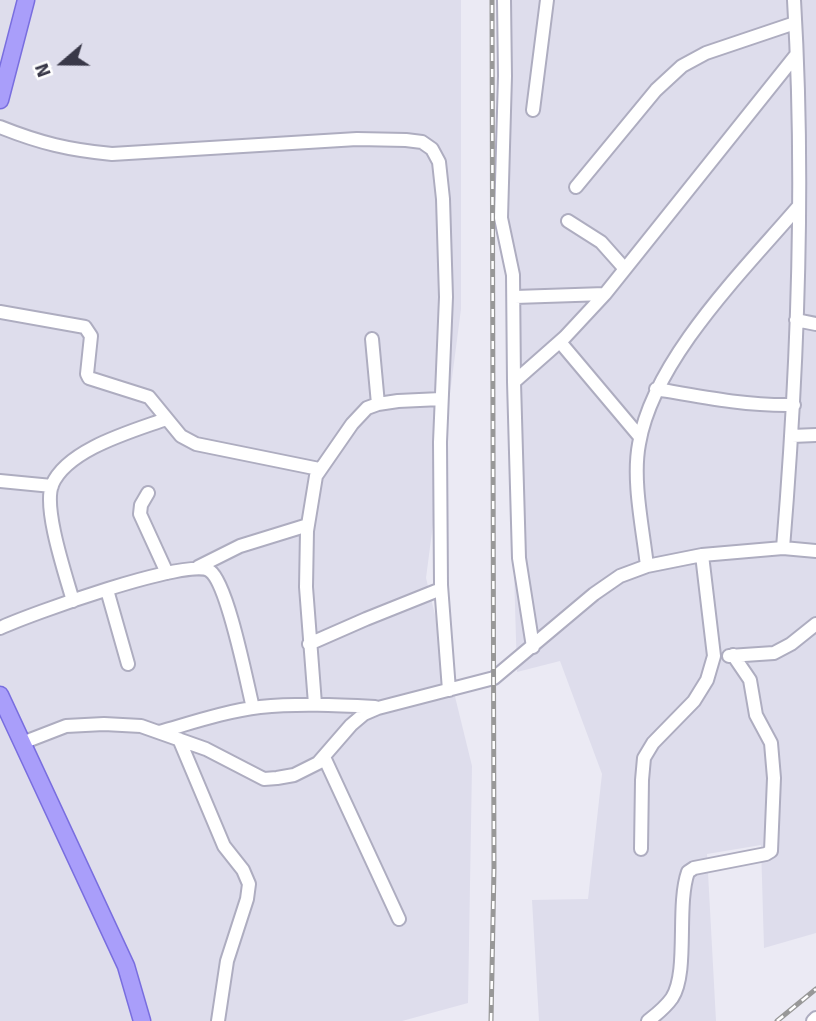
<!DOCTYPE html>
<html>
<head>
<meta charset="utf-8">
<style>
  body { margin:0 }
  #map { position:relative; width:816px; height:1021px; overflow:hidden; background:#ebeaf4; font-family:Signika,sans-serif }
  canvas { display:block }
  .north { position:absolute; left:28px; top:28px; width:70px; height:70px; -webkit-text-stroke:5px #fff; paint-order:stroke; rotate:250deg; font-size:19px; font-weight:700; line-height:28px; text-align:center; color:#393848 }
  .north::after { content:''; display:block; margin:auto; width:24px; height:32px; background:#393848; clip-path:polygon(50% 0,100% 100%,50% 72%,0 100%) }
</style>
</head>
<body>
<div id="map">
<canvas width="816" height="1021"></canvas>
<div class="north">N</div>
</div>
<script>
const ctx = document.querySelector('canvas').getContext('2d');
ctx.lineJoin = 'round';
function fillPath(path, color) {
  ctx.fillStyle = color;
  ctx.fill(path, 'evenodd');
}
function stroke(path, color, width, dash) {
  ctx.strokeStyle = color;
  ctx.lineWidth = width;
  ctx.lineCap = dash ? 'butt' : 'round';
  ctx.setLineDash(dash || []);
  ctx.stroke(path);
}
fillPath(new Path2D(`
  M0,0h461v309l-35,269 46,188 -4,237 -66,18h-402z
  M510,0h306v933l-52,15 -3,-103 -54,9 9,167h-177l-7,-121 56,-1 14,-125 -42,-113 -43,11 -5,-167 -5,-407z`), '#deddec');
const minor = new Path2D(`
  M504,0l1,76 -4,142 12,57 1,107 5,176 14,89
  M533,110l14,-110
  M0,127c40,16 69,23 112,27l245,-15 49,1 16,2 10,7 7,13 4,37 3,98 -6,145 1,143 8,105
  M576,187l80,-97 26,-24 24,-13 89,-30
  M568,221l33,21 24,27
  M515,297l90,-3
  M0,312l85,15 6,9 -4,38 2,4 60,19 32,39 15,8 123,25
  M796,320l20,4
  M372,339l6,65
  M560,342l80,95
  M514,382l51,-45 40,-43 191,-239
  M656,389c46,8 90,17 138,16
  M792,436l24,-1
  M0,481l52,5
  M148,493l-7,12 -1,9 27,59
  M783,548c15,-182 22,-366 11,-548
  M647,566c-4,-37 -15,-85 -8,-122 14,-84 104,-173 159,-237
  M198,567l42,-21 68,-21
  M107,590l21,74
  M73,601c-7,-25 -30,-92 -21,-116 15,-36 81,-54 114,-66
  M0,628c28,-13 190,-72 210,-57 18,13 37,113 43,137
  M309,644l57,-25 75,-30
  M729,656l45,-3 17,-9 25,-20
  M315,704l-9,-117 1,-56 9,-55 36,-52 15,-16 11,-4 20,-3 43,-2
  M159,732c32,-9 67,-21 101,-25 38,-4 77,-2 115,0
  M179,739l45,107 19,24 6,14 -2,15 -20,62 -9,60
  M22,743l44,-17 38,-2 37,2 65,23 58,30 13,-1 17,-3 24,-12 33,-38 13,-11 14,-6 116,-30 100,-84 26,-18 27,-10 55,-11 81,-7 33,3
  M324,757l75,162
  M641,849l1,-69 2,-22 9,-15 41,-42 13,-21 7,-24 -12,-101
  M648,1021c9,-7 17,-13 24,-23 17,-26 4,-92 16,-126l6,-4 72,-14 5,-3 3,-73 -3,-35 -15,-28 -6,-35 -17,-25
  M813,1021l3,-3`);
const major = new Path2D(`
  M0,100l26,-100
  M0,695l126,271 16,55`);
stroke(minor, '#aeadc0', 16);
stroke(major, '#796edf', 19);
stroke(minor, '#fff', 12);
stroke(major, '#a99efa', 16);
const rail = new Path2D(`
  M491,1021l3,-153 -2,-868
  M777,1021l39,-32`);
stroke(rail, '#989898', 5);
stroke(rail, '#fff', 2.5, [8]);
</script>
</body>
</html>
